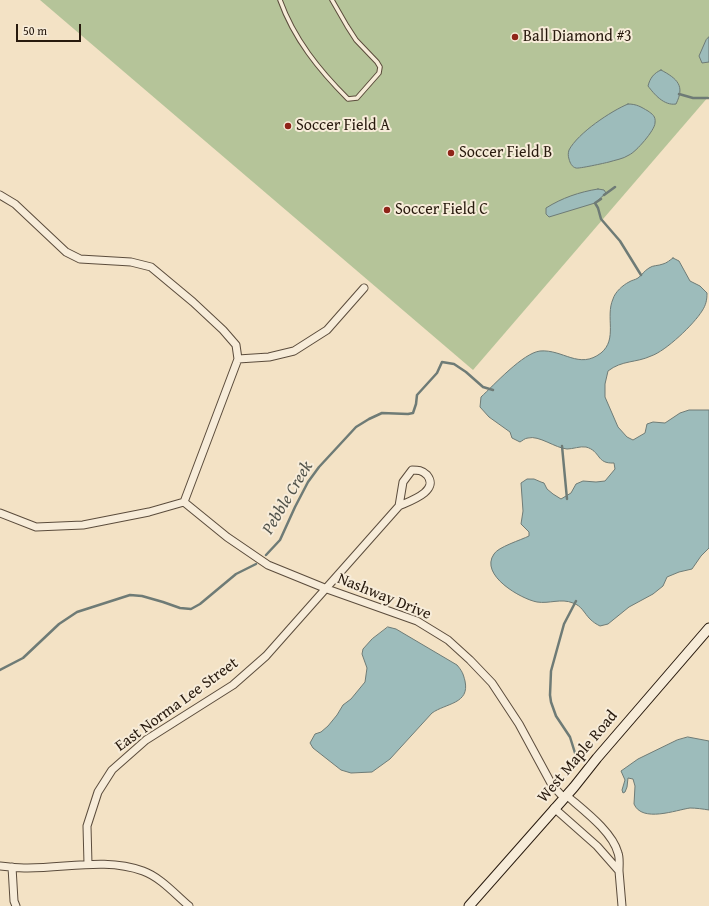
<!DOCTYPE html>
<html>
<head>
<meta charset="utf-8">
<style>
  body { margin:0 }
  #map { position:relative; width:709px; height:906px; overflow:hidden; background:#f3e2c5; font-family:"Gentium Book Plus",serif }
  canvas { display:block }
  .scale { position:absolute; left:16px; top:24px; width:65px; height:18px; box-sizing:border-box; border:2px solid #281a0e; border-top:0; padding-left:5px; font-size:12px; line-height:14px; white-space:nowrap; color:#281a0e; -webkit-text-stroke:3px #f7ecd9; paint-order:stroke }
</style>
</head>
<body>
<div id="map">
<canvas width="709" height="906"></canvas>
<div class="scale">50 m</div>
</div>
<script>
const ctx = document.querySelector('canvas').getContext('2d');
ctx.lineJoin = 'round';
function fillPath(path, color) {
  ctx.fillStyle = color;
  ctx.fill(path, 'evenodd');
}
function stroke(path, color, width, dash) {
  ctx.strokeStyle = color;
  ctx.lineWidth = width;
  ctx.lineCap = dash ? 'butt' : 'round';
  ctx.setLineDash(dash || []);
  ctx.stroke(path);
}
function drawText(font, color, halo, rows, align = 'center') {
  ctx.font = font + ' "Gentium Book Plus",serif';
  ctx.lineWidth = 4;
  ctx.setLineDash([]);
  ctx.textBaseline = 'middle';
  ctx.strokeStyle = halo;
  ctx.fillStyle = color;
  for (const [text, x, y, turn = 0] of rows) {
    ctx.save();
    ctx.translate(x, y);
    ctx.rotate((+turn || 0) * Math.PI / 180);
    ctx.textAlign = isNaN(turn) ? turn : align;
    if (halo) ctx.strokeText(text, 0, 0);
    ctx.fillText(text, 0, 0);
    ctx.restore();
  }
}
fillPath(new Path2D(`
  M40,0h669v96l-236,274z`), '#b5c499');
const water = new Path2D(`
  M709,37v25l-7,1 -3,-7 7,-16z
  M661,70c17,9 24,16 15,34 -12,2 -22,-10 -28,-18 2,-8 6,-13 13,-16z
  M628,104c9,0 13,3 20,7 4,3 8,5 7,12 0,7 -19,29 -26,32 -6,4 -14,5 -20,7 -4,1 -31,7 -33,6 -4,-1 -6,-5 -7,-9 -1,-3 -1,-6 0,-9 9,-17 42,-39 59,-46z
  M598,189l6,1 2,3 -11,10 -46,14 -3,-3v-6c16,-10 33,-16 52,-19z
  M673,258l6,3 11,20 10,5 7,7c0,7 -1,12 -5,18 -8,13 -36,40 -51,45 -15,7 -29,4 -43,15l-3,13v13l13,30 9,10 6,3 12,-7 2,-9 6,-2 12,1 15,-10 9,-3h20v138l-8,8 -9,13 -13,3 -12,5 -4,9 -10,8 -24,13 -21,17 -8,2c-4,-2 -7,-4 -10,-7 -6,-6 -8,-13 -17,-16 -12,-5 -24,1 -36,-1 -16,-3 -58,-27 -43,-48 4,-7 27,-14 35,-18v-4l-8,-8 2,-13 -2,-28 6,-4h7l7,3 3,1 3,6 6,5 8,5 10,-6 5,-9 7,-3 13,1 9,-1 10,-12 -1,-6c-18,1 -13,-12 -28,-16 -6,-1 -13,2 -19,2 -12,-1 -28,-14 -39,-11 -3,0 -6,3 -8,4l-8,-4 -2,-6 -21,-15 -9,-10 1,-10c13,-12 42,-44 59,-46 23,-2 39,19 61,2 17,-14 4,-36 12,-54 2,-7 10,-14 16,-17 3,-2 6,-2 9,-4 4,-3 6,-7 11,-10 4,-3 9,-2 14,-4 4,-1 7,-4 10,-6z
  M388,627l8,2 61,36c5,6 6,8 8,16 5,23 -19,22 -33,32l-42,46 -18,13 -21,1 -10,-3 -28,-22 -3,-5 5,-9 6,-2 7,-6 9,-11 6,-10 8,-6 14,-17 2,-14 -5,-14 1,-5 9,-10z
  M688,737l21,4v69c-6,-1 -13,-2 -19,-2 -14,2 -48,15 -56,-4l1,-18 -2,-7 -5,-1 -1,9 -2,5 -2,1 -1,-3 3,-10 -4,-9 17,-12 39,-19z`);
fillPath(water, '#9dbcbb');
stroke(water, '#6e7b76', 1);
stroke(new Path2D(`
  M679,94l14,4h16
  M604,195l11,-8
  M601,199l-6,4 3,5 3,11 19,22 21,34
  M562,446l5,53
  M266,555l14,-15 15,-33 13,-25 11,-15 37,-40 13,-8 13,-6 26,1 5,-1 3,-9 1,-9 20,-22 5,-11 12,2 12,8 17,15 10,3
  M576,601l-12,23 -13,47 -1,24 1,7 5,14 14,21 5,16 8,1
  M0,670l23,-12 36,-34 18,-12 53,-17 12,1 21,6 17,6 11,1 9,-5 36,-30 20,-10`), '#6e7b76', 2.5);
const lane = new Path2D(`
  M280,0c14,39 39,70 68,99l9,-1 22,-25 1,-6 -3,-5 -21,-22 -9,-14 -15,-26`);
const street = new Path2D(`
  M0,195l15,9 51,48 14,7 51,3 20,5 42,35 30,28 13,15 2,14 -54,143
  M238,359l31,-2 25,-6 33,-21 37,-42
  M184,502l43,35 41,28 59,24 90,32 31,19 22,20 22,23 27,41 33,61 12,13
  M0,513l36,14 47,-2 66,-13 35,-10
  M554,808l43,38 22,25c0,-6 1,-13 -1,-18 -6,-22 -35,-43 -52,-58
  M88,864l-1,-38 11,-34 14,-22 34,-30 87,-55 33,-29 133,-150c11,-5 41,-15 28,-31 -5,-5 -9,-5 -15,-5l-9,12 -4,24
  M0,866c8,1 16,2 24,2 40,1 81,-11 119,3 17,6 32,23 46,35
  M12,867l2,34 2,5
  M619,871l3,35`);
const secondary = new Path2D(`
  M469,906l105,-119 23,-29 112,-130`);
stroke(lane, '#5b4c3c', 5.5);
stroke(street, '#5b4c3c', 9);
stroke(secondary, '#281a0e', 11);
stroke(lane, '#f7ecd9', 3.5);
stroke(street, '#f7ecd9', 7);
stroke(secondary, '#f7ecd9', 9);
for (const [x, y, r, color] of [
  [515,37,4,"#8f2418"],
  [288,126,4,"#8f2418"],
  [451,153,4,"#8f2418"],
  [387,210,4,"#8f2418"]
]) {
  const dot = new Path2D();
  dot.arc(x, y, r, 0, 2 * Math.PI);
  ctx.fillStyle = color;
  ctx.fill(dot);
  stroke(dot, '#f7ecd9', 1.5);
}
drawText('16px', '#281a0e', '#f7ecd9', [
  ["Ball Diamond #3",523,37],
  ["Soccer Field A",296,126],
  ["Soccer Field B",459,153],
  ["Soccer Field C",395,210]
], 'left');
drawText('16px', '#281a0e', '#f7ecd9', [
  ["Nashway Drive",384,597,22],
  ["East Norma Lee Street",177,705,-36],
  ["West Maple Road",578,757,-50]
]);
drawText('italic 17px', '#51534b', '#f7ecd9', [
  ["Pebble Creek",288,498,-59]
]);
</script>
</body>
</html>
